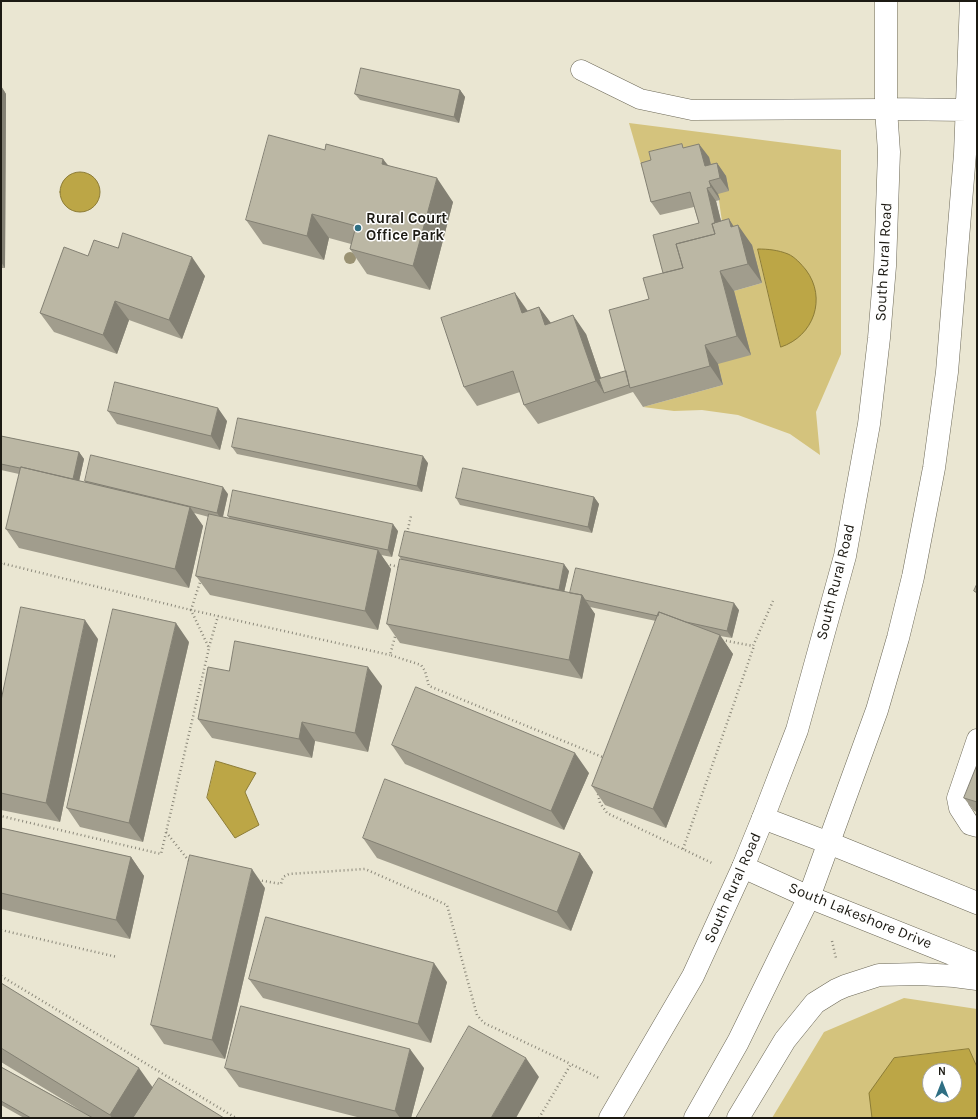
<!DOCTYPE html>
<html>
<head>
<meta charset="utf-8">
<style>
  body { margin:0 }
  #map { position:relative; width:978px; height:1119px; overflow:hidden; background:#eae6d2; font-family:Karla,sans-serif }
  canvas { display:block }
  .frame { position:absolute; inset:0; border:2px solid #1c1a13; pointer-events:none }
  .north { position:absolute; left:922px; top:1063px; width:40px; height:40px; box-sizing:border-box; background:#fff; border:1px solid #a4a3a1; border-radius:50%; rotate:0deg; font-size:11px; font-weight:700; line-height:16px; text-align:center; color:#1c1a13 }
  .north::after { content:''; display:block; margin:auto; width:14px; height:18px; background:#2f6f83; clip-path:polygon(50% 0,100% 100%,50% 72%,0 100%) }
</style>
</head>
<body>
<div id="map">
<canvas width="978" height="1119"></canvas>
<div class="frame"></div>
<div class="north">N</div>
</div>
<script>
const ctx = document.querySelector('canvas').getContext('2d');
ctx.lineJoin = 'round';
function fillPath(path, color) {
  ctx.fillStyle = color;
  ctx.fill(path, 'evenodd');
}
function stroke(path, color, width, dash) {
  ctx.strokeStyle = color;
  ctx.lineWidth = width;
  ctx.lineCap = dash ? 'butt' : 'round';
  ctx.setLineDash(dash || []);
  ctx.stroke(path);
}
function drawText(font, color, halo, rows, align = 'center') {
  ctx.font = font + ' Karla,sans-serif';
  ctx.lineWidth = 3;
  ctx.setLineDash([]);
  ctx.textBaseline = 'middle';
  ctx.strokeStyle = halo;
  ctx.fillStyle = color;
  for (const [text, x, y, turn = 0] of rows) {
    ctx.save();
    ctx.translate(x, y);
    ctx.rotate((+turn || 0) * Math.PI / 180);
    ctx.textAlign = isNaN(turn) ? turn : align;
    if (halo) ctx.strokeText(text, 0, 0);
    ctx.fillText(text, 0, 0);
    ctx.restore();
  }
}
fillPath(new Path2D(`
  M629,123l212,27v204l-25,58 4,43 -30,-21 -52,-19 -36,-5 -28,1 -31,-4 80,-22 -5,-21 16,-73 28,-8 -38,-48 -6,-41 -27,-37 -49,11z
  M904,998l73,11v109h-205l52,-86zM930,1071h24v24h-24z`), '#d4c37d');
const water = new Path2D(`
  M60 192a20 20 0 1 1 40 0a20 20 0 1 1-40 0Z
  M758,249c10,0 20,1 30,5 7,3 13,10 18,16 21,28 8,66 -25,77z
  M216,761l40,12 -11,19 14,33 -24,13 -28,-40z
  M969,1049l8,18v51h-105l-3,-25 25,-35zM930,1071h24v24h-24z`);
fillPath(water, '#bca646');
stroke(water, '#8c7c37', 1);
const lane = new Path2D(`
  M581,70l59,29 52,11 194,-1
  M977,739l-20,59 2,10 11,17 7,2`);
const secondary = new Path2D(`
  M763,818l66,25 148,60
  M743,867l66,30 168,67
  M738,1118l47,-78 30,-37 21,-13 9,-4 34,-11 40,-1 35,2 23,3`);
const primary = new Path2D(`
  M886,109l81,1
  M610,1118l83,-142 50,-109 20,-49 34,-88 48,-174 24,-132 10,-86 6,-72 4,-114 -3,-43v-108
  M695,1118l43,-76 71,-145 68,-187 21,-72 15,-61 21,-109 13,-96 18,-218 6,-153`);
stroke(lane, '#6c6857', 21);
stroke(secondary, '#6c6857', 23);
stroke(primary, '#6c6857', 23);
stroke(new Path2D(`
  M407,533l4,-17
  M1,564v-1l190,47 18,38 -48,206 -160,-38
  M386,564l13,3
  M201,579l-10,31 199,45
  M396,633l-6,22 31,10 4,6 4,15 176,72
  M722,640l31,6 20,-45
  M209,647l9,-31
  M598,794l2,9 7,10 105,50
  M166,832l23,29 3,2
  M683,849l71,-203
  M258,880l23,4 2,-7 6,-3 76,-5 82,36 30,110 7,8 87,41
  M1,930l116,27
  M832,941l4,17
  M1,976l235,142
  M539,1118l32,-54 28,14`), '#8b887a', 2.5, [1, 3]);
stroke(lane, '#fff', 20);
stroke(secondary, '#fff', 22);
stroke(primary, '#fff', 22);
ctx.fillStyle = '#9a9273';
for (const [x, y] of [
  [350,258]
]) {
  ctx.beginPath();
  ctx.arc(x, y, 6, 0, 2 * Math.PI);
  ctx.fill();
}
fillPath(new Path2D(`
  M1,86l5,8 -1,174h-4z
  M460,90l5,7 -6,26 -99,-23 -5,-6z
  M684,148l25,9 2,7 6,-1 9,13 3,15 -11,3 2,6 -4,1 5,20 8,-2 4,7 19,19 10,38 -28,8 17,64 -33,9 5,21 -80,22 -10,-15 -95,32 -14,-19 -4,-13 -43,14 -13,-19 51,-94 13,18 11,-4 12,16 35,11 15,44 25,-7 23,-72 14,-26 36,-50 -5,-16 -34,8 -9,-13v-42z
  M325,150l58,9 5,6 65,37 -23,88 -63,-16 -17,-25 1,-5 -22,-6 -5,22 -61,-16 -17,-24z
  M118,248l87,28 -23,63 -53,-19 -12,34 -63,-22 -14,-19 48,-57z
  M108,411l119,10 -7,29 -103,-26z
  M1,436l78,16 5,7 -5,22 6,1v-1l143,13 -5,23 7,2 -2,-3 170,15 -6,26 -11,-2 10,14 -13,61 -168,-35 -14,-19 13,-59 -15,-4 9,13 -14,62 -170,-40 -13,-19 13,-55 -18,-4z
  M232,447l196,16 -6,29 -185,-38z
  M594,497l5,7 -7,29 -132,-28 -4,-7z
  M399,556l170,15 -5,21 6,1 169,17 -7,28 -12,-2 13,18 -67,174 -61,-23 -13,-19 64,-165 -66,-14 5,7 -13,65 -182,-36 -13,-19 14,-65z
  M98,639l-38,183 -59,-12v-109z
  M189,642l-46,200 -63,-15 -13,-19z
  M229,671l153,15 -14,66 -53,-11 -3,17 -100,-20 -14,-19z
  M392,745l197,28 -25,57 -159,-66z
  M977,765v47l-3,-1 -10,-13z
  M1,828l130,29 13,19 -14,63 -129,-30z
  M363,838l217,15 13,19 -22,59 -194,-73z
  M265,888l-40,171 -61,-15 -13,-19z
  M249,979l198,3 -16,61 -168,-45z
  M1,983l152,105 71,30h-200l-23,-13v-38l79,43 -79,-48z
  M225,1068h199l-13,50h-50l-122,-31z`), '#a19d8d');
fillPath(new Path2D(`
  M1,86l5,8 -1,174 -4,-6z
  M460,90l5,7 -6,26 -5,-6z
  M699,144l10,13 5,22 -9,-13z
  M383,159l17,24 -18,-19z
  M717,163l9,13 3,15 -9,-13z
  M437,178l16,24 -23,88 -17,-24z
  M709,181l9,13 2,6 -9,-13z
  M707,188l9,13 13,52 -10,-13z
  M312,214l17,24 -5,22 -17,-24z
  M729,219l12,19 -3,-13 14,20 10,38 -14,-19 -17,-37z
  M192,257l13,19 -23,63 -13,-19z
  M720,271l14,20 17,64 -14,-19z
  M515,293l13,19 -6,1z
  M115,301l14,19 -12,34 -14,-19z
  M539,307l14,19 -8,-1z
  M573,315l13,19 20,59h-2l-8,-12z
  M705,345l13,19 5,21 -13,-19z
  M218,408l9,13 -7,29 -9,-14z
  M79,452l5,7 -6,27 -5,-6z
  M423,456l5,7 -6,29 -5,-6z
  M223,487l5,7 -6,26 -5,-7z
  M594,497l5,7 -7,29 -4,-6z
  M190,507l13,19 -14,62 -14,-19z
  M393,524l5,7 -6,26 -4,-7z
  M378,550l13,19 -13,61 -13,-19z
  M564,564l5,7 -6,26 -4,-7z
  M582,595l13,19 -13,65 -13,-19z
  M734,603l5,7 -7,28 -5,-7z
  M85,620l13,19 -38,183 -14,-19z
  M176,623l13,19 -46,200 -14,-19z
  M720,635l13,19 -67,174 -13,-19z
  M368,667l14,19 -14,66 -13,-19z
  M302,722l13,19 -3,17 -13,-19z
  M575,753l14,20 -25,57 -13,-19z
  M580,853l13,19 -22,59 -14,-19z
  M131,857l13,19 -14,63 -14,-19z
  M252,869l13,19 -40,171 -13,-19z
  M434,963l13,19 -16,61 -13,-19z
  M410,1049l14,19 -13,50h-11l-5,-7z
  M526,1058l13,19 -23,41h-25z
  M139,1068l17,24 -16,26h-28l-2,-3z`), '#838073');
const building = new Path2D(`
  M361,68l99,22 -6,27 -99,-23z
  M269,135l56,15 1,-6 57,15 -1,5 55,14 -24,88 -63,-17 6,-23 -44,-12 -5,22 -61,-16z
  M682,144l1,4 16,-4 6,22 12,-3 3,15 -11,3 2,6 -4,1 8,35 -3,1 3,10 -39,10 7,24 -20,5 -10,-38 46,-12 -9,-31 -39,10 -10,-39 10,-3 -2,-8z
  M729,219l2,8 7,-2 10,39 -28,7 17,65 -32,9 5,21 -80,22 -21,-78 40,-11 -6,-21 40,-10 -7,-24 39,-10 -3,-10z
  M123,233l69,24 -23,63 -54,-19 -12,34 -63,-22 24,-66 24,9 6,-16 24,8z
  M515,293l7,20 17,-6 6,18 28,-10 23,66 -72,24 -11,-34 -49,16 -23,-69z
  M626,371l3,14 -25,8 -5,-14z
  M115,382l103,26 -7,28 -103,-25z
  M238,418l185,38 -6,30 -185,-39z
  M1,436l78,16 -6,27 -52,-12 -1,1 -19,-4z
  M91,455l132,32 -6,26 -132,-32z
  M21,467l169,40 -15,62 -169,-40z
  M463,468l131,29 -6,30 -132,-29z
  M233,490l160,34 -5,26 -160,-34z
  M209,514l169,36 -13,61 -169,-35z
  M405,531l159,33 -5,26 -160,-34z
  M400,559l182,36 -13,65 -182,-36z
  M576,568l158,35 -7,28 -41,-9 -27,-10 -1,4 -73,-16 -3,-5 -12,-2z
  M977,584v9l-3,-2z
  M21,607l64,13 -39,183 -45,-10v-92z
  M113,609l63,14 -47,200 -62,-15z
  M659,612l61,23 -67,174 -61,-23z
  M235,641l133,26 -13,66 -53,-11 -3,17 -101,-20 10,-52 21,4z
  M416,687l159,66 -24,58 -159,-66z
  M977,765v37l-13,-4z
  M385,779l195,74 -23,59 -194,-74z
  M1,828l130,29 -15,63 -115,-27z
  M190,855l62,14 -40,171 -61,-15z
  M266,917l168,46 -16,61 -169,-45z
  M1,983l138,85 -29,47 -109,-67z
  M241,1006l169,43 -15,62 -170,-43z
  M469,1026l57,32 -35,60h-75z
  M1,1067l92,51h-62l-30,-17z
  M159,1078l65,40h-91z`);
fillPath(building, '#bbb7a4');
stroke(building, '#838073', 1);
for (const [x, y, r, color] of [
  [358,228,4,"#2f6f83"]
]) {
  const dot = new Path2D();
  dot.arc(x, y, r, 0, 2 * Math.PI);
  ctx.fillStyle = color;
  ctx.fill(dot);
  stroke(dot, '#fff', 1.5);
}
drawText('bold 15px', '#1c1a13', '#fff', [
  ["Rural Court",366,219],
  ["Office Park",366,236]
], 'left');
drawText('15px', '#1c1a13', '#fff', [
  ["South Rural Road",884,262,-87],
  ["South Rural Road",836,582,-76],
  ["South Rural Road",733,888,-66],
  ["South Lakeshore Drive",860,916,22]
]);
</script>
</body>
</html>
